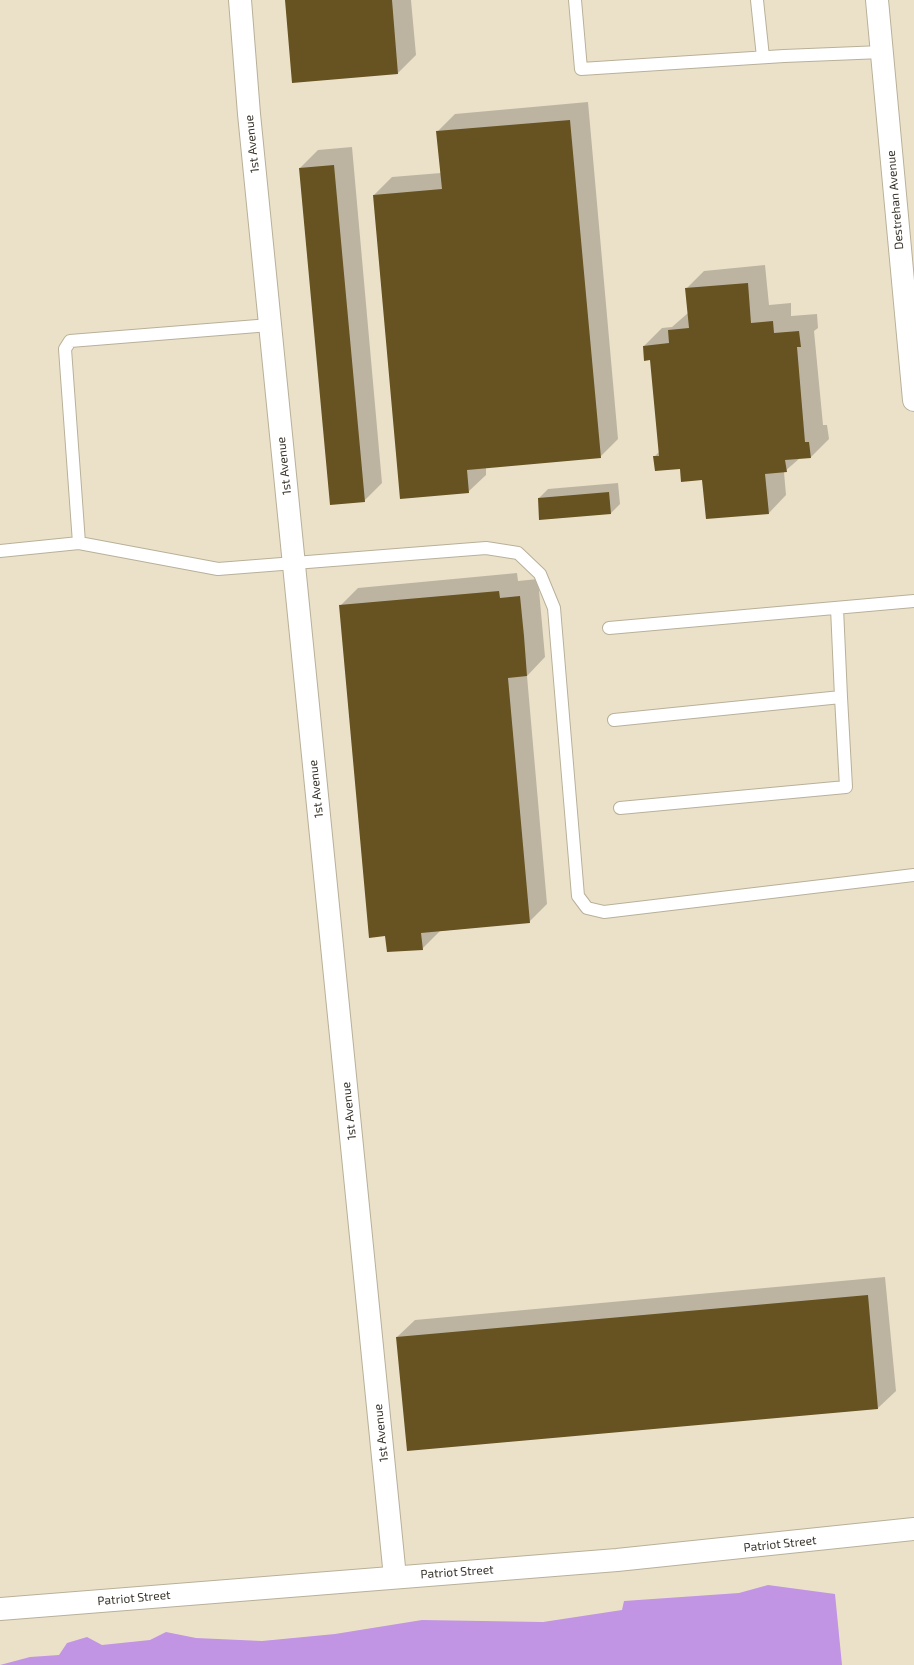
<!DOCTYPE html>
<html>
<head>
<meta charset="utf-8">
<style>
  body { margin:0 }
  canvas { display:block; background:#ebe1c9 }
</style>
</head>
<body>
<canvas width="914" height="1665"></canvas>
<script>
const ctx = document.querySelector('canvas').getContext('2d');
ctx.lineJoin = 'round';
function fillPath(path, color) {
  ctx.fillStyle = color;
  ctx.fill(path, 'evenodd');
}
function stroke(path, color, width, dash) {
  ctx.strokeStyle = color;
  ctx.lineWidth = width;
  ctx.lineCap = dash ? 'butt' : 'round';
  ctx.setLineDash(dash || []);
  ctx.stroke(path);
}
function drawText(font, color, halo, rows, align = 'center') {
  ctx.font = font + ' "Exo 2",sans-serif';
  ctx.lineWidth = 4;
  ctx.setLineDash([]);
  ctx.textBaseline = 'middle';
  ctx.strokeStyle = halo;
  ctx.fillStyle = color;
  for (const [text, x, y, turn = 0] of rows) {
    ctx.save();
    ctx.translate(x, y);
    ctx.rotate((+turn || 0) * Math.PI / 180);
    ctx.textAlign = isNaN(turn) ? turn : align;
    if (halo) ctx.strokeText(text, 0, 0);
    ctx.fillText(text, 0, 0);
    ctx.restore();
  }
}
fillPath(new Path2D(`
  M768,1585l67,9 7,71h-842l30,-8 29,-2 8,-12 20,-6 15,8 48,-5 16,-8 30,6 66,3 73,-7 87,-14 121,2 79,-12 2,-9 115,-8z`), '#c195e3');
fillPath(new Path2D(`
  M286,0h125l5,55 -18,18z
  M588,102l30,337 -18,18 -114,10v8l-18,17 -94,-297 18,-18 49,-4 -4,-41 18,-18z
  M352,147l30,336 -18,18 -64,-333 18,-18z
  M765,265l4,40 22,-2v13l26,-2 1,14 -4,3 9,94h4l2,14 -18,18 -11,1 -16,14 2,23 -17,18 -66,-34 -49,-22 6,-6 -9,-92 -7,-13 18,-18 10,-1 16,-14 -2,-24 18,-18z
  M618,483l2,21 -9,9 -72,-15 9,-9z
  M517,573l1,8 20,-2 7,78 -18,19 20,228 -18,18 -89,9 -18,18 -82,-343 18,-18z
  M885,1277l11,114 -18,17 -481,-71 18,-17z`), '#0003');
fillPath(new Path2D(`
  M285,0h107l6,74 -106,9z
  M570,120l31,338 -134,12 2,23 -69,6 -27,-304 69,-6 -6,-58z
  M334,165l31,337 -35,3 -31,-337z
  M748,283l3,40 22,-2 1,12 25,-2 2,16h-4l8,95h4l2,16 -26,2 2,12 -22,2 4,40 -63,5 -4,-39 -21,2 -1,-13 -25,2 -2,-15h6l-9,-96 -6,1 -1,-15 26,-3 -1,-13 21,-2 -4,-40z
  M609,492l2,22 -72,6 -1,-22z
  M499,591l1,7 20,-2 4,40 3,40 -19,2 22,245 -109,10 2,17 -36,2 -2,-16 -16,2 -30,-333z
  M868,1295l10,114 -471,42 -11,-114z`), '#665321');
const service = new Path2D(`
  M575,0l6,69 203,-13 98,-4
  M757,0l6,57
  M79,543l-14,-194 5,-8 200,-16
  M0,551l79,-8 139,26 268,-21 32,5 22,21 14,34 24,288 9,12 17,4 310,-37
  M609,628l305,-27
  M614,720l227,-23 -4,-89
  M620,808l226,-21 -5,-90`);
const minor = new Path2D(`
  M240,0l9,114 146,1463`);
const secondary = new Path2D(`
  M877,0l37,400
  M0,1609l617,-49 297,-31`);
stroke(service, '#b9b099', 14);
stroke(minor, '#b9b099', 24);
stroke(secondary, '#b9b099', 24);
stroke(service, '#fff', 12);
stroke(minor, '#fff', 22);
stroke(secondary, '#fff', 22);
drawText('12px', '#38342b', '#fff', [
  ["1st Avenue",252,144,-96],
  ["Destrehan Avenue",895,200,-95],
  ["1st Avenue",284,466,-96],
  ["1st Avenue",316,789,-96],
  ["1st Avenue",349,1111,-96],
  ["1st Avenue",381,1433,-96],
  ["Patriot Street",780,1544,-6],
  ["Patriot Street",457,1572,-4],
  ["Patriot Street",134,1598,-5]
]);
</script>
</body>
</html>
